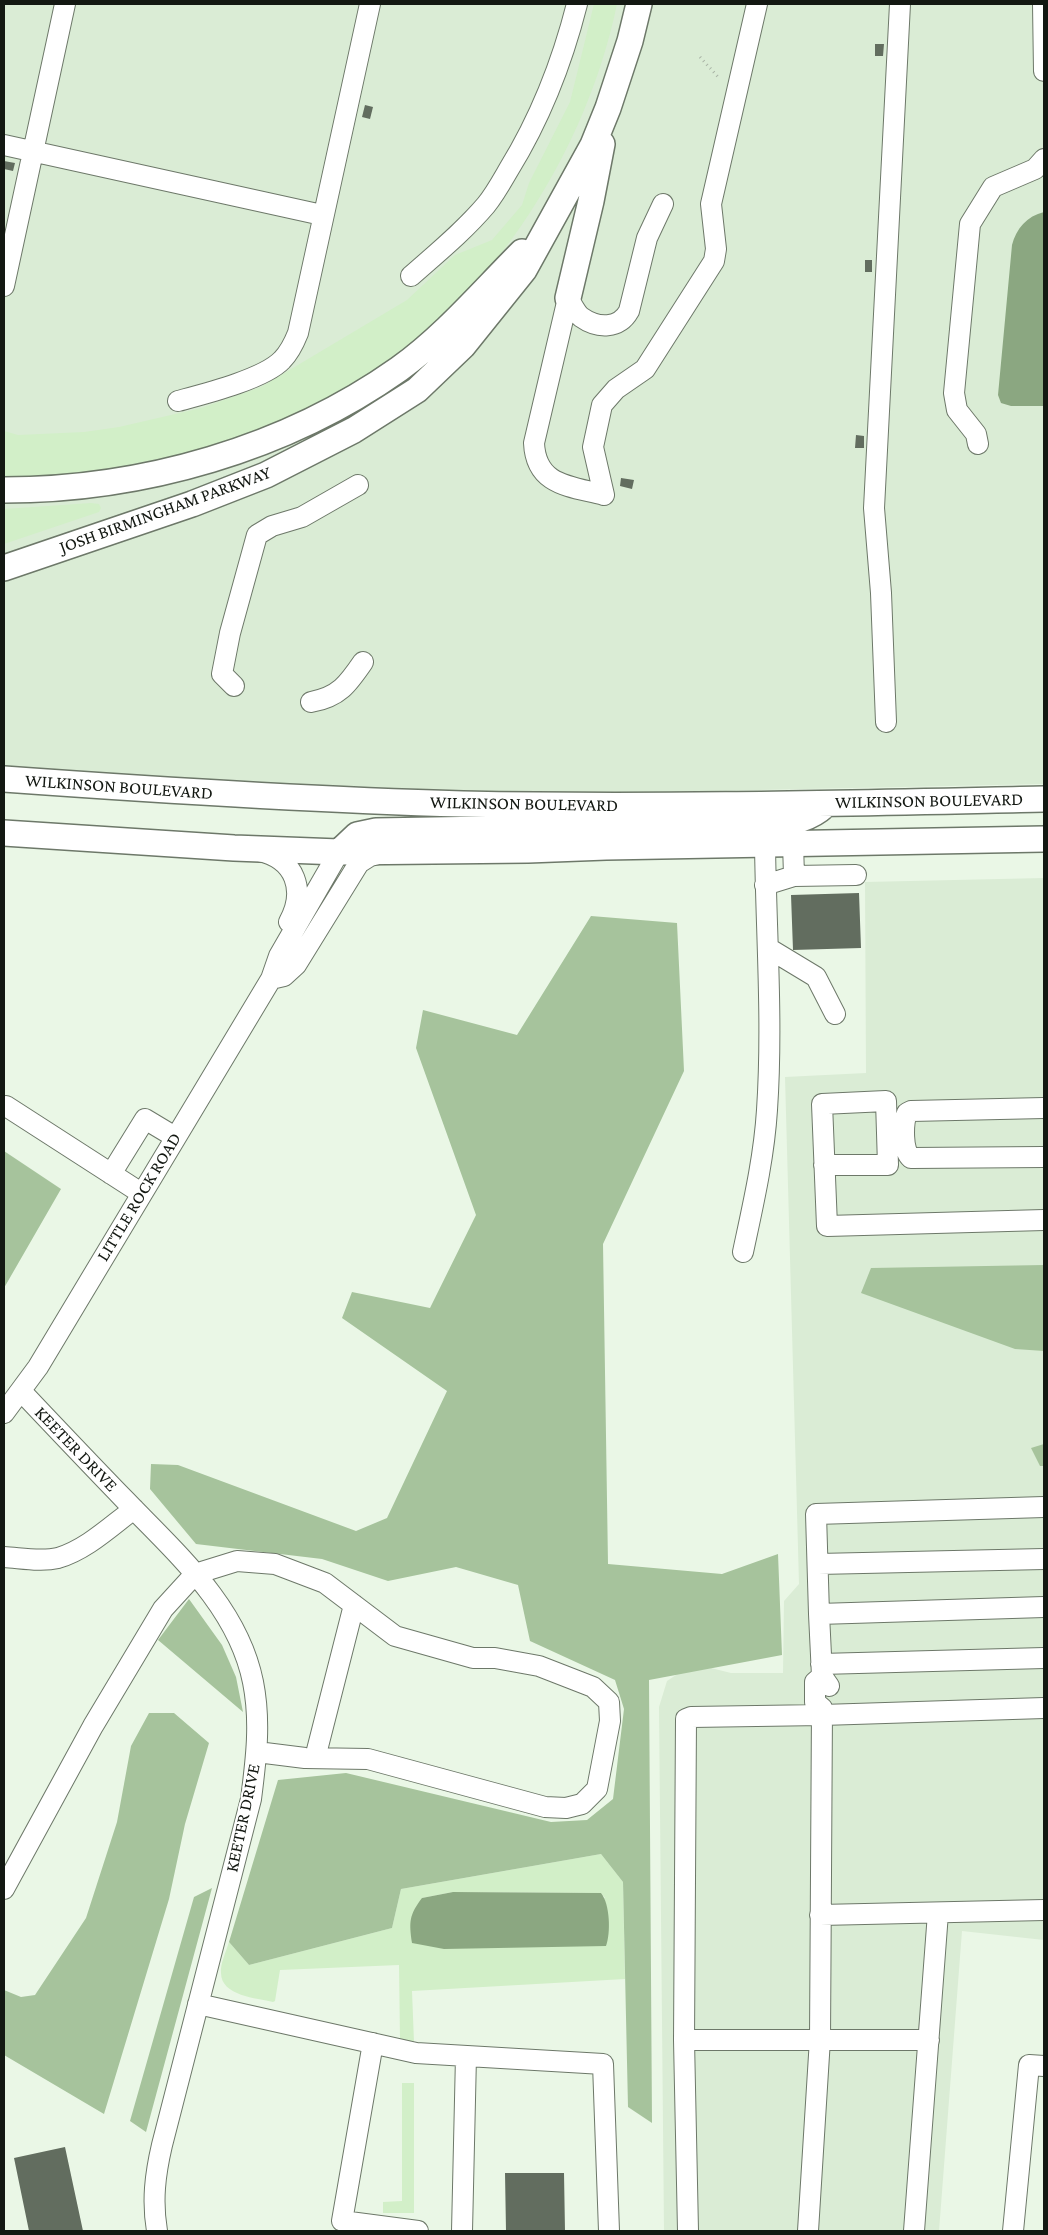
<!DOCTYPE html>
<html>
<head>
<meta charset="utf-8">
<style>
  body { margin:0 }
  #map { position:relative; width:1048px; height:2235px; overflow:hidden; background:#eaf7e6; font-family:"Crimson Pro",serif }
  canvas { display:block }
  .frame { position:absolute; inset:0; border:5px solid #131812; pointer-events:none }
</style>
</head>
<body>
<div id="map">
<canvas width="1048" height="2235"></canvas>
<div class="frame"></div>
</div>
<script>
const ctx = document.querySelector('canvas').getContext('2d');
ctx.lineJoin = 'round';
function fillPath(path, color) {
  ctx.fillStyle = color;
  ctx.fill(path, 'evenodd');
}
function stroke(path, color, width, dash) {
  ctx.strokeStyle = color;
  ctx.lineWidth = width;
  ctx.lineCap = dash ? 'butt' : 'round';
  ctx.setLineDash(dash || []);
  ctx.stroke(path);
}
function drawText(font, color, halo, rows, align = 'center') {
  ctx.font = font + ' "Crimson Pro",serif';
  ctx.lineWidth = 4;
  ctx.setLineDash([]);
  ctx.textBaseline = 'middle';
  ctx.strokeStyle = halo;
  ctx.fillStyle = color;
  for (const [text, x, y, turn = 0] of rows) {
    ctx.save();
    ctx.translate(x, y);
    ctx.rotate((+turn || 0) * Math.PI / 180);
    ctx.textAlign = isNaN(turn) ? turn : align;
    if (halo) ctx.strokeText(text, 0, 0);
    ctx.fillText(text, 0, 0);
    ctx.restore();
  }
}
fillPath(new Path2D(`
  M4,4h1040v780l-616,13 -332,-19 -92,-12z
  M1044,878v1062l-82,-9 -23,300h-275l-5,-524 8,-26 12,-8 32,-5 20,5h52l1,-72 15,-17 -14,-507 81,-4 -1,-191z`), '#daecd5');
fillPath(new Path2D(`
  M594,4h23c-34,164 -147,330 -302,403 -98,46 -204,66 -311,72v-48l14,4 66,-3 35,-5 82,-19 60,-21 146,-87 48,-45 37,-15 30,-35 7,-22 41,-81z
  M91,503l8,1 2,4 -2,4 -95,32v-35z
  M601,1854l22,28 2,97 -213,12 2,51 -14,-2 -1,-75 -119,5 -5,31 -2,1c-16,-4 -52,-6 -52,-29 -1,-9 5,-21 8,-31l20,23 143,-37 9,-39zM453,1892l148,1 4,5h-183z
  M402,2083h12v130h-31v-11l19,-1z`), '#d2efc8');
fillPath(new Path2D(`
  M591,916l86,7 7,148 -81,173 5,320 114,10 56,-20 4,101 -133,25 3,443 -24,-16 -5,-225 -22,-28 -200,35 -9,39 -143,37 -20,-23 49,-162 68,-7 205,49 36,-2 26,-21 11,-90 -9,-29 -85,-39 -12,-56 -62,-18 -68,14 -66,-22 -126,-15 -46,-55 1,-25 27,1 178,66 31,-13 60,-127 -105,-73 10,-26 78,16 46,-93 -60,-167 7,-38 94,25z
  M4,1151l57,38 -57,99z
  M1044,1265v86l-29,-2 -154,-56 10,-25z
  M1044,1444v22h-4l-9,-18z
  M189,1599l33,46 14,32 7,35 -85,-72z
  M149,1713h25l35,30 -24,81 -16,75 -65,215 -100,-59v-65l17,7 14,-2 51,-77 31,-96 14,-76z
  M212,1888l-66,244 -16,-11 64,-224z`), '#a6c39c');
fillPath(new Path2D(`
  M1044,212v194h-33l-10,-3 -3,-8 14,-150c4,-16 15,-29 32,-33z
  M453,1892l148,1c9,11 10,40 5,53l-162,3 -32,-6c-3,-21 -3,-28 10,-45z`), '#8ba781');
fillPath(new Path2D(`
  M875,44h9l-1,12h-8z
  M365,105l8,2 -3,12 -8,-2z
  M4,161l11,2 -2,8 -9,-2z
  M865,260h7v12h-7z
  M856,435l8,1v12h-9z
  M621,478l13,2 -2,9 -12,-3z
  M859,893l2,55 -68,2 -2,-55z
  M65,2147l18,84h-54l-15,-73z
  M505,2173h59l1,58h-59z`), '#626d5f');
const minor = new Path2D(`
  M1043,4l1,67
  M4,145l318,70
  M411,276c26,-23 53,-45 75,-71 9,-11 16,-24 23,-36 32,-52 53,-106 68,-165
  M4,286l61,-282
  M568,298l-34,145c2,43 36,43 70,52
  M568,298c4,6 8,15 13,19 17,12 38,12 48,-6l18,-73 16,-34
  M178,401c26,-7 86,-22 104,-41 8,-8 12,-17 16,-27l72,-329
  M978,444l-2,-10 -19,-24 -3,-17 16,-169 23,-37 42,-18 9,-10
  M604,495l-11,-48 9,-42 14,-16 29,-20 69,-108 2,-12 -5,-45 46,-200
  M234,686l-12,-12 8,-41 27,-98 15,-9 30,-9 56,-32
  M311,702c28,-5 37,-18 52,-40
  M886,722l-5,-129 -7,-85 26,-504
  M259,851c37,8 47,40 30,71
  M794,876l62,-1
  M765,885l29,-9 -1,-33
  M768,948l48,29 19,37
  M271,979l13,-3 12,-11 63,-102 11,-7 12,-3
  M6,1106l135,87
  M1044,1108l-133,3 -4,2c-4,10 -5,38 4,45l133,-1
  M824,1165h64l-2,-64 -64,3 5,122 217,-6
  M111,1174l34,-55 30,18
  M743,1252c10,-47 21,-94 24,-142 6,-89 -1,-178 -2,-266
  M21,1391c35,37 70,74 105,110 51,53 112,106 127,181 8,40 3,78 -2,117l-89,346c-7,30 -10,56 -5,86
  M4,1413l34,-46 233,-388 8,-23 60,-104
  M4,1557c17,1 37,5 54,1 28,-8 53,-32 76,-49
  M818,1564l226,-5
  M819,1614l-3,-100 228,-7
  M821,1664l223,-6
  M829,1686l-7,-10 -3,-62 225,-7
  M315,1758l39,-153
  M4,1889l89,-163 70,-117 32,-35 42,-13 38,3 50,19 70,53 78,22h22l44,8 54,21 16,15 1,19 -13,68 -15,15 -16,4 -21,-1 -177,-48 -63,-1 -48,-6
  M820,1915l224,-5
  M198,2004l218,49 187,11 6,167
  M684,2040h245
  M373,2043l-31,178 76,10
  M462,2231l4,-175
  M688,2231l-4,-191 2,-321 5,-2 131,-2 222,-7
  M808,2231l12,-192 2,-331 -7,-6v-20l7,-6
  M914,2231l24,-318
  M1013,2231l16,-166 15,1`);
const major = new Path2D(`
  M568,298l23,-97 11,-57
  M4,490c138,0 282,-41 395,-121 46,-33 83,-77 123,-117
  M4,568l188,-64 74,-29 88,-45 63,-40 46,-44 61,-76 69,-125 15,-37 22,-67 9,-37
  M4,779c153,11 306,21 459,25 194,4 388,-1 581,-5
  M4,833l230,15 105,4 189,-2 78,-3 438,-8
  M339,852l18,-17 19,-4 397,-7c20,-2 37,-5 52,-19`);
stroke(minor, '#6d7869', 22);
stroke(major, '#6d7869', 28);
stroke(new Path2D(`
  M700,57l19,21`), '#a9b4a6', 3, [1, 4]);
stroke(minor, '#fff', 20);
stroke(major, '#fff', 25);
drawText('18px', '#131812', '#fff', [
  ["JOSH BIRMINGHAM PARKWAY",165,510,-20],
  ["WILKINSON BOULEVARD",119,787,4],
  ["WILKINSON BOULEVARD",929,801,-1],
  ["WILKINSON BOULEVARD",524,804,1],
  ["LITTLE ROCK ROAD",139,1197,-59],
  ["KEETER DRIVE",76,1449,46],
  ["KEETER DRIVE",243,1818,-78]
]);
</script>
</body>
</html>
